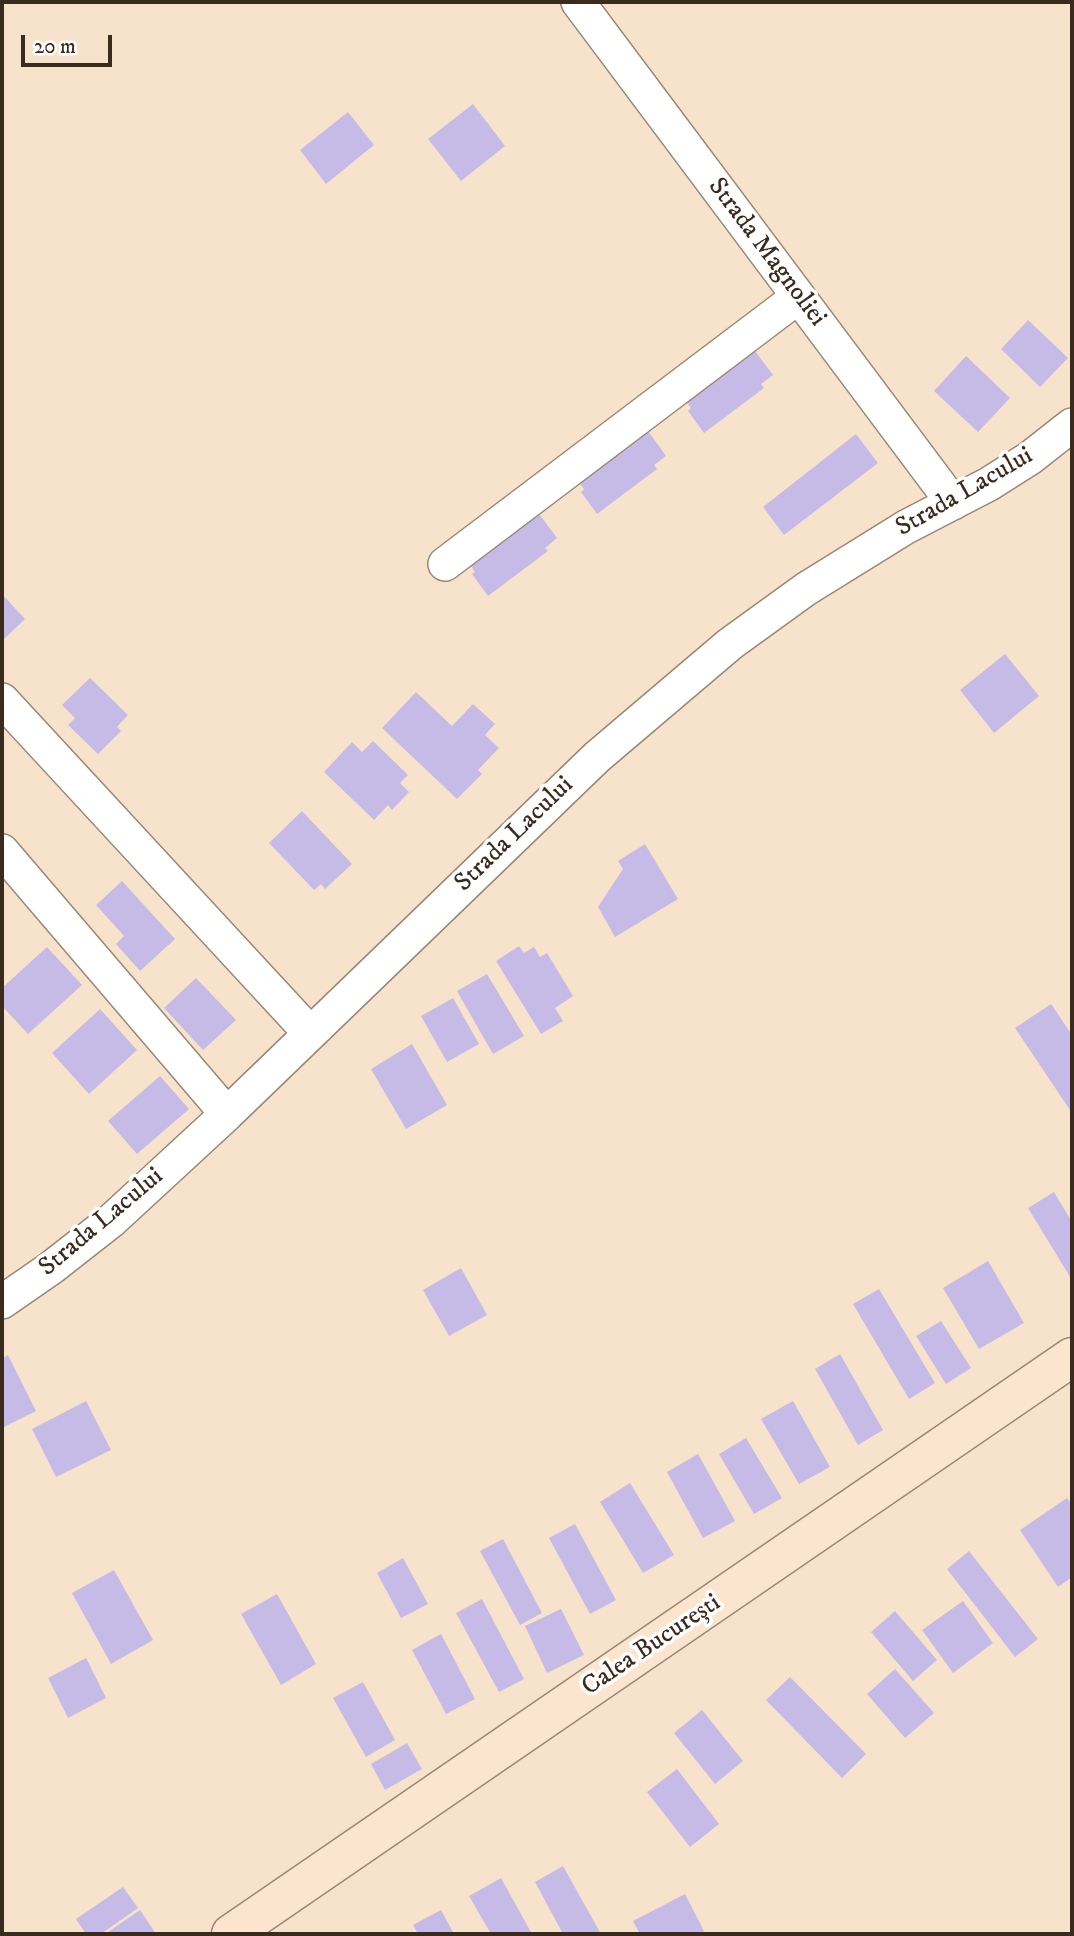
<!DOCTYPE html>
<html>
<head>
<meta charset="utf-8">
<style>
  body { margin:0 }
  #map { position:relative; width:1074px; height:1936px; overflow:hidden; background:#f7e3cc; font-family:"IM FELL DW Pica",serif }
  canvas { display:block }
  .frame { position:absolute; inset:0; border:4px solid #3b2a1e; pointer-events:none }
  .scale { position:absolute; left:21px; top:35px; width:91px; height:32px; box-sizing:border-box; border:4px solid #3b2a1e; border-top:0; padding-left:9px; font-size:21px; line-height:24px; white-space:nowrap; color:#3b2a1e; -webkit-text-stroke:5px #fff; paint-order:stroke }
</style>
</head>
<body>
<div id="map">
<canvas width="1074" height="1936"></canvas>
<div class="frame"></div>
<div class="scale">20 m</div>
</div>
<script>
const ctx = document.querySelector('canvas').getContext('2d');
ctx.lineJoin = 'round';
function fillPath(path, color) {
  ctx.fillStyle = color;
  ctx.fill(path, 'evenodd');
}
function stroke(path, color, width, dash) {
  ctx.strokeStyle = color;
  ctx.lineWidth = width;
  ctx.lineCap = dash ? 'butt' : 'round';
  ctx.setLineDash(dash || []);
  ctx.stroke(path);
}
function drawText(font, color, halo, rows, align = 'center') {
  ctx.font = font + ' "IM FELL DW Pica",serif';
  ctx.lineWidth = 7;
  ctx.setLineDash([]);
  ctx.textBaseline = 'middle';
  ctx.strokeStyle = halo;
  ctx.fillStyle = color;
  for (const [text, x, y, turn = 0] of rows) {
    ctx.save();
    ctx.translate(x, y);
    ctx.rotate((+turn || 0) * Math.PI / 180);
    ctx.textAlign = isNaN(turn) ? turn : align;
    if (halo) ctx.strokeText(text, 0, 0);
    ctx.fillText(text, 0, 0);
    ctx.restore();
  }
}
fillPath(new Path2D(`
  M473,104l32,42 -44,35 -33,-42z
  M348,112l26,33 -48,39 -26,-34z
  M1028,320l40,38 -28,29 -39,-38z
  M749,343l24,32 -12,9 3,4 -60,45 -16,-22 3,-3 -10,-14z
  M966,356l44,42 -32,34 -44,-41z
  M643,424l23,32 -12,9 3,4 -60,45 -16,-22 3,-3 -10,-13z
  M856,434l22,29 -94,72 -21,-28z
  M534,507l23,31 -12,10 3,3 -60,45 -16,-22 3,-2 -10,-14z
  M2,594l23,25 -23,22z
  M1005,654l34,42 -45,37 -34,-43z
  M90,678l38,37 -11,12 4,4 -23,23 -30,-29 7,-7 -13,-13z
  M416,692l36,34 21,-22 22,20 -10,11 14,13 -21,22 4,4 -25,25 -75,-71z
  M373,741l35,34 -8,8 9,9 -17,18 -4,-5 -14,15 -50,-48 28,-30 10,10z
  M302,811l50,53 -27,25 -4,-5 -7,6 -45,-47z
  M645,844l33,55 -63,38 -17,-30 25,-38 -5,-8z
  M122,881l53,58 -35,32 -24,-27 8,-8 -28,-31z
  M519,946l5,7 10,-6 6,10 7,-4 26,43 -18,12 8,13 -22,13 -45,-73z
  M47,947l35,38 -54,49 -26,-28v-18z
  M487,974l37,62 -31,18 -36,-63z
  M196,978l40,42 -33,30 -39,-42z
  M453,998l26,46 -32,18 -26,-46z
  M1051,1004l21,31v78l-57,-85z
  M100,1009l37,41 -48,44 -37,-41z
  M412,1044l35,61 -41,24 -35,-60z
  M160,1076l29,33 -52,45 -29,-33z
  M1054,1192l18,30v58l-44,-72z
  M988,1261l36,62 -45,26 -36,-61z
  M461,1268l26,47 -38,21 -26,-46z
  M879,1289l56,94 -26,16 -56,-95z
  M941,1321l30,47 -25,16 -30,-48z
  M840,1354l43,76 -25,15 -43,-76z
  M8,1355l28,56 -34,17v-69z
  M86,1401l25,49 -55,27 -24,-48z
  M793,1401l37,66 -31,17 -38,-65z
  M746,1438l36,60 -28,16 -35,-60z
  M698,1454l37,67 -32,17 -36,-66z
  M630,1483l44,72 -31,18 -43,-71z
  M1067,1498l5,7v72l-14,10 -38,-57z
  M575,1524l41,76 -26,14 -41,-76z
  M503,1539l39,74 -22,12 -40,-74z
  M969,1551l69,88 -23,18 -68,-88z
  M403,1558l25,46 -27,14 -24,-45z
  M114,1570l39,70 -42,24 -39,-71z
  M277,1594l39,70 -35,21 -40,-71z
  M482,1599l42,80 -25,13 -43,-79z
  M963,1601l30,42 -40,30 -31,-43z
  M561,1609l23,46 -37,18 -22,-47z
  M895,1611l42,49 -24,21 -42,-49z
  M441,1634l34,65 -29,15 -34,-64z
  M86,1658l20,40 -38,20 -20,-40z
  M895,1669l39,44 -29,25 -38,-44z
  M790,1677l76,77 -24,24 -76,-78z
  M363,1682l32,58 -29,17 -33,-59z
  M702,1710l41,51 -28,23 -41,-51z
  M407,1743l15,26 -37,21 -14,-26z
  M677,1769l42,55 -29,23 -43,-55z
  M563,1866l38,68h-38l-28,-52z
  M501,1878l31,56h-41l-22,-38z
  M123,1887l15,21 -37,26h-15l-10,-15z
  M685,1894l19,37 -6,3h-58l-7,-13z
  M140,1910l16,24h-51z
  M441,1910l13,24h-36l-5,-9z`), '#c6bbe6');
const minor = new Path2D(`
  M578,2l375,501
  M445,564l353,-267
  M2,700l308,333
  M2,851l225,263
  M2,1302l49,-34 60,-47 116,-107 370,-357 133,-113 76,-55 100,-62 83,-43 41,-26 42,-33`);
const secondary = new Path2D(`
  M231,1934l841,-577`);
stroke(minor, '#998675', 36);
stroke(secondary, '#998675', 41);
stroke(minor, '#fff', 33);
stroke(secondary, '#fce5cf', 38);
drawText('26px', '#3b2a1e', '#fff', [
  ["Strada Magnoliei",766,253,53],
  ["Strada Lacului",965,493,-30],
  ["Strada Lacului",515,835,-44],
  ["Strada Lacului",102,1223,-40],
  ["Calea București",652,1646,-34]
]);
</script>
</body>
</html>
